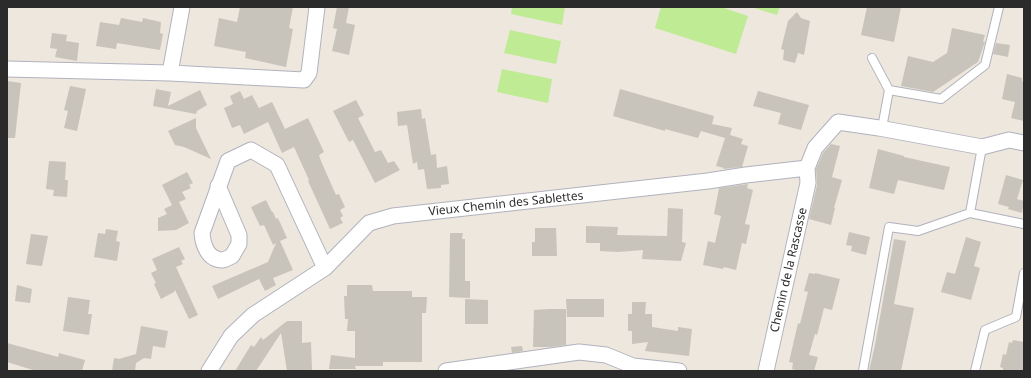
<!DOCTYPE html>
<html>
<head>
<meta charset="utf-8">
<style>
  body { margin:0 }
  #map { position:relative; width:1031px; height:378px; overflow:hidden; background:#ede7dd; font-family:"Noto Sans",sans-serif }
  canvas { display:block }
  .frame { position:absolute; inset:0; border:8px solid #2b2b2b; pointer-events:none }
</style>
</head>
<body>
<div id="map">
<canvas width="1031" height="378"></canvas>
<div class="frame"></div>
</div>
<script>
const ctx = document.querySelector('canvas').getContext('2d');
ctx.lineJoin = 'round';
function fillPath(path, color) {
  ctx.fillStyle = color;
  ctx.fill(path, 'evenodd');
}
function stroke(path, color, width, dash) {
  ctx.strokeStyle = color;
  ctx.lineWidth = width;
  ctx.lineCap = dash ? 'butt' : 'round';
  ctx.setLineDash(dash || []);
  ctx.stroke(path);
}
function drawText(font, color, halo, rows, align = 'center') {
  ctx.font = font + ' "Noto Sans",sans-serif';
  ctx.lineWidth = 3.5;
  ctx.setLineDash([]);
  ctx.textBaseline = 'middle';
  ctx.strokeStyle = halo;
  ctx.fillStyle = color;
  for (const [text, x, y, turn = 0] of rows) {
    ctx.save();
    ctx.translate(x, y);
    ctx.rotate((+turn || 0) * Math.PI / 180);
    ctx.textAlign = isNaN(turn) ? turn : align;
    if (halo) ctx.strokeText(text, 0, 0);
    ctx.fillText(text, 0, 0);
    ctx.restore();
  }
}
fillPath(new Path2D(`
  M512,7h53l-3,18 -51,-11z
  M661,7h60l27,9 -12,38 -81,-26z
  M751,7h29l-3,8z
  M510,30l51,11 -5,23 -52,-11z
  M502,69l50,10 -4,24 -51,-11z`), '#bfeb95');
fillPath(new Path2D(`
  M240,7h53l-4,21 4,1 -7,38 -41,-9 1,-6 -32,-6 5,-28 18,4z
  M337,7h12l-3,16 9,2 -6,30 -17,-4 5,-22 -4,-1z
  M867,7h34l-7,35 -33,-7z
  M797,12l4,6 9,3 -6,34 -6,-2 -3,10 -12,-3 1,-10 -3,-1 7,-28z
  M121,18l21,4 1,-4 18,4 -1,11 3,1 -3,16 -43,-7 -1,6 -20,-3 4,-24 19,3z
  M952,28l33,7 -2,6 2,1 -7,20 -45,30 -32,-6 7,-30 25,6 14,-9z
  M52,33l15,2 -1,6 13,2 -2,18 -22,-4 2,-8 -7,-1z
  M996,43l14,2 -2,12 -15,-3z
  M1007,74l15,4v3l2,1v39l-13,-3 4,-16 -13,-3z
  M7,81l14,2 -6,55h-8z
  M70,86l16,3 -9,42 -13,-3 4,-17 -4,-1z
  M156,89l15,3 -3,14 32,-16 7,15 -10,6 -1,3 -43,-8z
  M620,89l94,27 -2,8 20,4 -2,7 13,4 -2,5 7,2 -6,21 -19,2 1,-1 -8,-2 9,-28 -24,-7 -3,7 -33,-9v2l-52,-15z
  M240,91l4,8 8,-4 7,13 13,-6 13,27 23,-11 16,34 -5,3 2,6 15,34 3,-1 6,13 -5,3 3,6 -3,2 3,5 -13,6 -22,-48 1,-1 -15,-33 -12,6 -14,-31 -24,12 -4,-9 -8,3 -8,-20 9,-4 -3,-8z
  M758,91l51,14 -8,25 -23,-6 3,-11 -28,-7z
  M356,100l8,15 -6,3 17,34 6,-2 7,13 6,-2 6,9 -25,13 -22,-43 -4,2 -16,-31z
  M421,109l1,10 3,-1 6,37 5,-1 1,14 10,-2 2,18 -8,1v3l-14,1 -3,-20 -6,1 -1,-8 -4,2 -6,-39 -9,1 -1,-14z
  M196,118v10l15,31 -27,-12 -9,-2 -7,-14z
  M831,144l9,2 -8,31 10,3 -8,28h1l-4,17 -22,-6 8,-34 -1,-16 7,-16z
  M878,149l26,7v1l46,10 -6,23 -46,-10 -4,14 -25,-6z
  M49,161l17,1 -1,18h3l-1,17 -14,-1 1,-6 -8,-1z
  M187,172l6,11 -4,2 2,3 -9,4 4,7 -7,3 10,21 -13,7 -18,1v-13l9,-4 -3,-5 8,-4 -10,-20z
  M1006,175l17,5 -6,19 7,2 -2,12 -14,-4 1,-2 -11,-3z
  M748,184l-1,4 6,2 -8,34 5,1 -4,19 -4,-1 -6,27 -12,-3 -1,2 -20,-4 5,-24 7,2 6,-27 -7,-2 5,-26z
  M266,200l6,12h1l3,7 2,-1 9,20 -7,3 13,29 -20,8 3,7 -11,6 -6,-12 -41,20 -6,-13 56,-24 8,-19 -3,2 -9,-20 -4,1 -9,-19z
  M668,208l15,1 -1,33 4,1 -5,18 -39,-2 1,-9 -25,2 -18,-1v-8h-14v-17l32,1 -1,8 50,1z
  M535,228h21l1,28h-25v-14h3z
  M106,229l12,2 -2,10 4,1 -3,19 -23,-4 4,-24 7,1z
  M849,232l21,5 -4,18 -15,-4 1,-5 -6,-1z
  M450,233h13l-1,6h3v42h5v17l-21,-1z
  M31,234l17,2 -6,30 -16,-2z
  M966,237l15,5 -7,24 6,2 -9,32 -30,-8 6,-20 8,2z
  M894,239l12,2 -12,63 20,4 -4,20 -9,43h-32l6,-26z
  M179,247l6,12 -4,2 2,3 -7,3 22,48 -9,4 -14,-29 -1,2 -13,7 -7,-15 2,-1 -5,-10 6,-3 -5,-11z
  M809,273l6,1v-1l25,6 -8,31 -8,-2 -7,27 -2,-1 -6,21 9,2 -4,14h-16l-6,-2 1,-6 -4,-1 9,-39 2,1 8,-32 -4,-1z
  M17,285l15,4 -2,14 -15,-2z
  M347,285h25l1,6h39v6h15l-1,16h-4v49h-39v4h-28l1,3h-27l2,-14 24,3v2v-29h-8l1,-12h-3l-1,-23h3z
  M68,297l22,3 -2,14h4l-3,21 -26,-4z
  M465,299l23,1v24h-23z
  M566,299h38v18h-37z
  M632,302h14l-1,12h7v13l26,4v-4l14,2 -3,27 -44,-5 3,-9 -16,2v-13h-4v-17h4z
  M549,309h17v36l-15,2h-18l1,-37z
  M287,321h15v22l9,-1 1,29h-25l-6,-38 -25,38h-21l16,-26 3,2 7,-10 2,3z
  M141,326l27,5 -3,17 -12,-2 -2,13 -7,-1 -8,5 -1,8h-23l2,-13 5,1 17,-5z
  M1013,340l11,2v29h-21v-3l-3,-1 3,-13 3,1 3,-13 3,1z
  M7,343l51,14 1,-4 26,7 -3,11h-46l-29,-9z
  M522,346l1,5 -11,2 -1,-6z`), '#c8c4bc');
const lane = new Path2D(`
  M872,58l17,32
  M882,128l7,-38 52,9 44,-34 14,-58
  M970,213l54,11
  M863,371l26,-144 29,4 52,-18 12,-66
  M975,371l10,-41 31,-13 8,-44`);
const street = new Path2D(`
  M7,69l163,4 12,-66
  M170,73l134,7 5,-7 8,-66
  M218,186l21,49v9l-7,12c-2,1 -6,3 -9,4 -15,0 -20,-15 -21,-27l26,-72 23,-11 26,15 48,103
  M209,371l22,-35 22,-21 72,-47 44,-45 24,-7 315,-35 38,-6 61,-7
  M446,371l133,-19 27,3 27,11 46,5
  M766,371l42,-188 -1,-15 8,-20 23,-26 41,6 103,19 27,-7 15,3`);
stroke(lane, '#b1b2be', 10);
stroke(street, '#b1b2be', 17);
stroke(lane, '#fff', 8);
stroke(street, '#fff', 15);
drawText('12px', '#2b2b2b', '#fff', [
  ["Vieux Chemin des Sablettes",506,204,-6],
  ["Chemin de la Rascasse",789,270,-77]
]);
</script>
</body>
</html>
